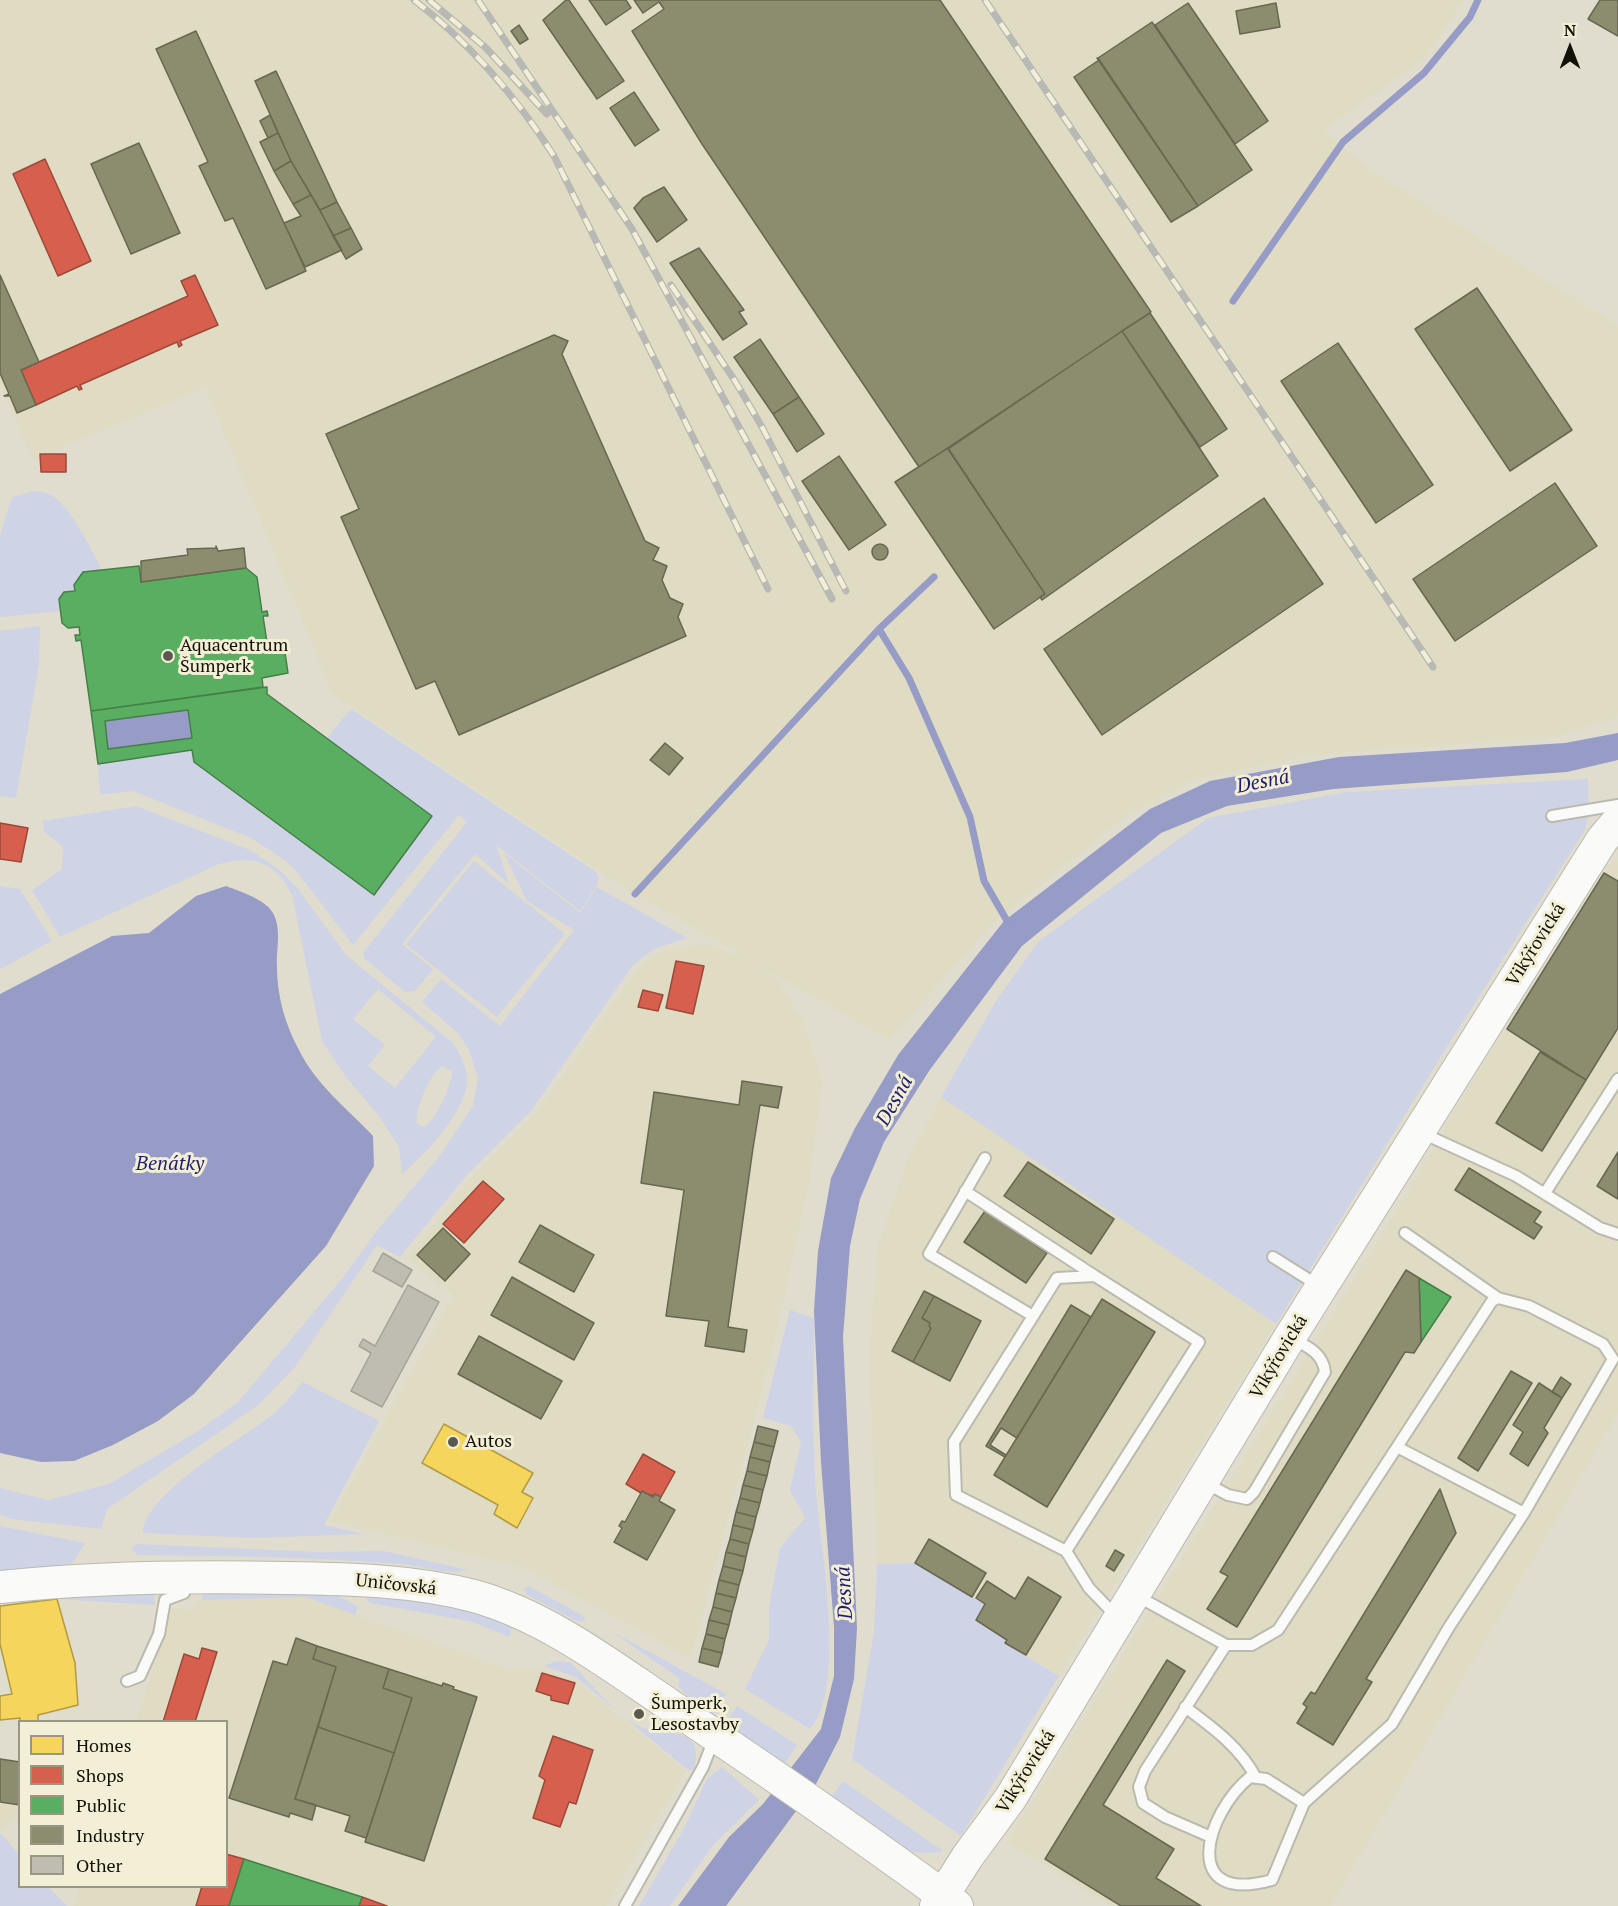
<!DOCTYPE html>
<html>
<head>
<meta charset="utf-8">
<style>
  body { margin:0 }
  #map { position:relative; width:1618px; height:1906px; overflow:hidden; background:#e0ddcf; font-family:"PT Serif",serif }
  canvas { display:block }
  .legend { position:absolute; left:18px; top:1720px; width:210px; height:168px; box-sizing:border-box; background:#f3efd6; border:2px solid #999784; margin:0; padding:8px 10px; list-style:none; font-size:18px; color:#131209 }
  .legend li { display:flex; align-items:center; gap:12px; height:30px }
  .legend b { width:30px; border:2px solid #999784 }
  .north { position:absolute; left:1540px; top:18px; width:60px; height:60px; -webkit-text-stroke:4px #f3efd6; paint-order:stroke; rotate:0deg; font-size:16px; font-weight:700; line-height:24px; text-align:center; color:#131209 }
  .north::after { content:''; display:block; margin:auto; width:21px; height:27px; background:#131209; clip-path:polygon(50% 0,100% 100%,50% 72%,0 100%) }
</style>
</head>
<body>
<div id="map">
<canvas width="1618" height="1906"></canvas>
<ul class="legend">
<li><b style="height:16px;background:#f6d55c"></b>Homes</li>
<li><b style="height:16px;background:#d6604d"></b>Shops</li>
<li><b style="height:16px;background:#5aae61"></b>Public</li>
<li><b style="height:16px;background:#8c8c6e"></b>Industry</li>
<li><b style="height:16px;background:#bfbdb2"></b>Other</li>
</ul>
<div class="north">N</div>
</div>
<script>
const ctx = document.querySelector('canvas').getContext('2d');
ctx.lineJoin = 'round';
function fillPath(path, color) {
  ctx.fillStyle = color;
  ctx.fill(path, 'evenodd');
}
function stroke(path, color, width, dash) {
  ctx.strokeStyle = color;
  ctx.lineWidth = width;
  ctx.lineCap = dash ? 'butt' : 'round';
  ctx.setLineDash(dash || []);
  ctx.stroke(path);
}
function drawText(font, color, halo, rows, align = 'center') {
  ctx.font = font + ' "PT Serif",serif';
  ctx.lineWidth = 6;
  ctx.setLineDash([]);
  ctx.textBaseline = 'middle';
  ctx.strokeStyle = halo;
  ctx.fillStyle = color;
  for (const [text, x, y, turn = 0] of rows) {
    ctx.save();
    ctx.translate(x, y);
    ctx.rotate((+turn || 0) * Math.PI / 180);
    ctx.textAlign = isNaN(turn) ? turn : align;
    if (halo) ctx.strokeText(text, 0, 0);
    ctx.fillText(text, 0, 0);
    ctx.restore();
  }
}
fillPath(new Path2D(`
  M0,0h1464l-41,60 -99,70 44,38 250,157v392l-61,20 -244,18 -119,25 -67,36 -135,108 -103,116 -137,-78 24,16 27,42 20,62 -14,102 -38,173 -80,302 -168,-91 -193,-47 123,-226 -47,-37 65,-80 65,-65 102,-145 25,-18 44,-6 41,15 -131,-76 -285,-190 -127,-305 -172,72 -33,-76z
  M1614,857l4,2v555l-287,492h-222l-102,-64 402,-652 46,-81z
  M941,1097l335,227 -217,352 -54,-33 2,-3 -31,-20v-22l-61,-35 -38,1 -8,-208 9,-111 28,-82z
  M306,1597l203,72h30l36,11 111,91 -80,135h-533l7,-19 146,-1v-164l-90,-1 37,-113 20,2 9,-10z
  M0,1757l20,3 -1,56 -19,15z`), '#e0dcc4');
fillPath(new Path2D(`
  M35,491c6,1 12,1 18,5 17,11 40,55 49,75l-27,20 -11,1 -5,6 2,13 -61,6v-82l11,-35 4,-4z
  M40,626l-1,39 -23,133 -16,-2v-165z
  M267,687v7l60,44 24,-29 245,163 3,5 -3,10 -16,24 -84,-66 13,39 -34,-30 -73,90 31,25 -18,22 -10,1 -41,-34 -1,-5 104,-131 -8,-7 -106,130 -55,-72 -12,-12 -35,-23 -118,-47 -33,4 -2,-31 94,-14 41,-58z
  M1588,779l1,31 -4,20 -140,220 -169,274 -335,-227 55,-96 43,-60 169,-123 139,-26z
  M136,806l114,44 28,19 19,18 49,68 107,88c8,12 15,25 14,40 -2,29 -43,73 -65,91l-3,-27 -20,-31 -33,-39 -24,-36 -30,-146c-17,-34 -38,-40 -73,-31l-159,73 -28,-47 30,-21 1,-22 -19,-15 -1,-11zM378,989l58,48 -41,51 -27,-22 17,-21 -32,-26zM443,1066l9,5c0,13 -17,53 -29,56l-6,-4c-3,-12 14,-52 26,-57z
  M504,853l76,60 17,-26 90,51 -33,11 -21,16 -102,146 -65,65 -66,81 -23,-12 -82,122 -38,39 -150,103 -6,20 -90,-10 -11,-4v-27l48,12 61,-16 89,-53 40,-29 103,-122 38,-52 59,-70 35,-52 5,-29 -9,-27 -11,-17 -36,-31 19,-23 59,47 74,-96 -47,-29z
  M474,861l91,73 -68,83 -91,-73z
  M0,886l20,3 32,52 -52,28z
  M790,1310l24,8c0,53 -2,107 1,160 3,59 34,206 -5,251l-65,-40 24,-49v-33l11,-59 25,-30 -15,-28 11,-48 -10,-16 -28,-8z
  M303,1382l76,39 -55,104 39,9 -110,4 -110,-5c0,-39 99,-94 129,-118 12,-9 21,-22 31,-33z
  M0,1526l85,17 -11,18 -10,7 -64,4z
  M138,1544l182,8 64,-1 84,19c-22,6 -46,-5 -68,-6 -88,-7 -175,-8 -263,-9l-6,-7z
  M915,1563l70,41 -9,16 31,20 -1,4 53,32 -98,160 -109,-77 22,-127 3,-68z
  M529,1586l56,31 -1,4h-7l-48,-25 -6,-7z
  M358,1588l38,2 106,29 10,9 -3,9 -36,-15 -103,-19z
  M208,1591l123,1 27,15 -3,8 -49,-18 -104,3 2,-7z
  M154,1593l1,12 -98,-6 5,-5z
  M611,1631l115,63 -7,15 -8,7 -10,-6 -22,-23v-9z
  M556,1661l14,1c18,18 49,57 73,66 16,6 35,-1 49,14 6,6 4,19 2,27l-6,1 -112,-93 -32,-11z
  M737,1706l60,39 -14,21c-13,-8 -48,-25 -53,-39 -3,-8 3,-15 7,-21z
  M722,1767l37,33 -45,44 -44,62h-31l45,-78 23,-49z
  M843,1781l100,70c-46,11 -78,-25 -114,-51z
  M0,1833l19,21 1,32 29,1 18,19h-67z`), '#ced3e6');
fillPath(new Path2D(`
  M188,710l4,28 -84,11 -3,-28z
  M1618,733v27l-51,12 -234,17 -106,17 -66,27 -139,113 -93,125 -45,71 -24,57 -10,47 -7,91 14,291 -3,51 -14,58 -24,47 -90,122h-48l51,-69 34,-33 58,-75 13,-53v-49l-13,-165 -7,-151 4,-60 13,-73 24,-50 43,-73 106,-134 146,-112 60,-28 129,-24 226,-14z
  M226,886c15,6 39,13 47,27 9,17 3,36 4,54 0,29 8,57 22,83 17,35 48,58 74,86l1,30 -48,80 -132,148 -36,27 -45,24 -39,16 -33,1 -41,-9v-459l112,-58 37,-3 47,-37z`), '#969cc6');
const homes = new Path2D(`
  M444,1424l89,49 -11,19 11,6 -16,30 -23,-14 4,-9 -76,-42z
  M57,1599l18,64 3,42 -40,10v7h-18v-4l-20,2v-24l12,-2 -12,-50v-38z`);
fillPath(homes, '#f6d55c');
stroke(homes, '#b29a43', 1.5);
const shops = new Path2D(`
  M45,159l46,102 -33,15 -45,-102z
  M195,275l23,50 -38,16 2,4 -3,2 -2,-5 -97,43 2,4 -3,1 -2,-4 -41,19 -15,-35 167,-74 -7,-15z
  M40,454h26v18h-25z
  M0,823l28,5 -7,34 -21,-3z
  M676,961l28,5 -11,48 -27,-6z
  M643,990l20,5 -5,16 -20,-4z
  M483,1181l21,18 -40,44 -21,-19z
  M643,1454l32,18 -14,25 -20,-4 -15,-9z
  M202,1648l15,4 -22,70h-32l21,-68 15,5z
  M542,1673l33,10 -7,21 -17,-4v-4l-15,-5z
  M553,1736l40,14 -17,54 -7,-2 -9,25 -27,-9 12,-38 -6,-4z
  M226,1854l18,5 -15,47h-33l6,-20h24z
  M362,1897l25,9h-28z`);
fillPath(shops, '#d6604d');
stroke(shops, '#9c4939', 1.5);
const public = new Path2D(`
  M139,566l2,16 105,-14 11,9 5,35 5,-1 1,5h-5l5,33 16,-3 4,27 -26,5 1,9 -172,24 -10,-71 -5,1 -1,-6h5l-1,-8 -11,1 -6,-5 -3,-24 5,-7 11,-1 -1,-6 9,-13z
  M267,687v7l165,122 -58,79 -180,-133 -2,-12 -94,14 -7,-53zM188,710l4,28 -84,11 -3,-28z
  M1419,1278l32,19 -30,45z
  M244,1859l118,38 -3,9h-130z`);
fillPath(public, '#5aae61');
stroke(public, '#457f47', 1.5);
const industry = new Path2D(`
  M566,0h3l55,81 -27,18 -54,-79z
  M589,0h37l5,8 -25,17z
  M634,0h306l211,312 -232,155 -217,-323 -70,-113 32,-22 -5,-7 -16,11z
  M1600,0h18v36l-30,-17z
  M1188,3l80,118 -33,23 -80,-119z
  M1276,3l4,24 -40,7 -4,-23z
  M1152,22l100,148 -54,36 -100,-148z
  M519,25l9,14 -8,5 -9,-13z
  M196,31l110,240 -40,18 -33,-71 -8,3 -26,-55 9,-4 -52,-113z
  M1097,58l101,148 -27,16 -97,-145 25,-17z
  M276,71l61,131 -17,8 -29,-49 -36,-80z
  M634,92l25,38 -24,16 -25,-38z
  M270,115l8,18 -10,5 -8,-17z
  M278,133l13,28 -17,10 -14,-29z
  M139,143l41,90 -49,21 -40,-90z
  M291,161l20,34 -18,9 -19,-33z
  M664,187l23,33 -30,22 -23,-34 9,-10z
  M311,195l31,55 -37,17 -21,-44 17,-7 -8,-12z
  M337,202l14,26 -18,8 -13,-26z
  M351,228l11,21 -16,10 -13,-23z
  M699,248l45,62 -5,2 8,12 -24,16 -53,-77z
  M0,275l39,87 -18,8 15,35 -19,8 -7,-17h-6l5,-2 -9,-21z
  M1477,288l95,142 -62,41 -95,-142z
  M1150,313l77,116 -27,18 -78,-116z
  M1122,331l96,145 -176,124 -2,-3 5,-3 -97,-145z
  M554,335l14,6 -6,13 83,187 14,7 -6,12 14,6 -5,14 8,18 13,6 -5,13 8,19 -227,99 -24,-54 -19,8 -75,-172 18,-8 -33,-75z
  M760,339l39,58 -26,17 -39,-57z
  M1338,343l95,142 -57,38 -95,-142z
  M799,397l25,37 -27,18 -24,-38z
  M948,448l97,146 -51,35 -99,-147z
  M839,456l47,69 -37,25 -47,-69z
  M1555,483l42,63 -142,95 -42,-62z
  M1264,498l59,86 -221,151 -58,-86z
  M872 552a8 8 0 1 1 16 0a8 8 0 1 1-16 0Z
  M216,546l2,5 26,-3 2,20 -105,14v-21l47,-6 -1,-6 29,-1z
  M665,743l18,15 -14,17 -19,-15z
  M1604,873l14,8v147l-32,52 -79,-51z
  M1540,1052l46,28 -44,71 -46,-28z
  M742,1081l40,6 -4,21 -18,-3 -7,43 -25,179 19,3 -3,22 -39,-6 4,-25 -43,-5 18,-126 -43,-7 13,-91 85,13z
  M1618,1152v47l-21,-13z
  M1028,1162l86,57 -23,35 -87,-58z
  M1469,1168l72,44 -7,10 8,5 -8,12 -79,-49z
  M985,1211l62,42 -21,30 -62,-41z
  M540,1225l54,30 -20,37 -55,-30z
  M443,1228l27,26 -25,27 -28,-26z
  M1406,1270l13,8 2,64 -7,11 -9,-1 -168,275 -30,-18 21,-33 -8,-4z
  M512,1277l82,46 -20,37 -83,-45z
  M924,1291l10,5 -12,22 8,5 -1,3 2,2 -18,34 -21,-11z
  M934,1296l47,25 -31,60 -37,-19 18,-34 -2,-2 1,-3 -8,-5z
  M1102,1299l53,33 -108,175 -53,-32z
  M1071,1305l20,12 -74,121 -16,-10 -11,17 16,10 -1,2 -19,-11z
  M479,1336l83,45 -21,38 -83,-45z
  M1511,1371l21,12 -54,88 -20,-13z
  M1561,1377l10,7 -9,14 -10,-6z
  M1539,1383l23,15 -18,30 4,5 -20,33 -18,-12 13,-22 -10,-7z
  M758,1426l20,5 -4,16 -20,-5z
  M754,1442l20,5 -4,15 -20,-5z
  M750,1457l20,5 -3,14 -20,-5z
  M747,1471l20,5 -4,14 -20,-5z
  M743,1485l20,5 -3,13 -20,-5z
  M1440,1489l16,44 -90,146 6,3 -39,63 -36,-22 10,-16 -4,-3 8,-12 4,2z
  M642,1491l11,6 2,-3 6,3 -2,4 16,9 -28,50 -33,-18 8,-14 -3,-2 3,-5 3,1z
  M740,1498l20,5 -4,14 -20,-5z
  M736,1512l20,5 -3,13 -20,-5z
  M733,1525l20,5 -4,14 -19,-5z
  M730,1539l19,5 -3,13 -20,-5z
  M929,1539l57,34 -14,24 -57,-34z
  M1115,1550l9,5 -10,16 -8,-5z
  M726,1552l20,5 -3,14 -20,-5z
  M723,1566l20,5 -4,14 -20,-5z
  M1028,1577l33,20 -35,58 -21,-12 2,-3 -31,-20 9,-16 -9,-6 11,-17 28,18z
  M719,1580l20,5 -3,13 -20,-5z
  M716,1593l20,5 -4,14 -19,-5z
  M713,1607l19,5 -3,13 -20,-5z
  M709,1620l20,5 -4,14 -19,-5z
  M706,1634l19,5 -3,14 -20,-5z
  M296,1638l21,8 -4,13 23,8 -41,132 21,6 -4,15 -22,-7 -1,4 -60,-19 44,-137 14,4z
  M317,1646l72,23 -6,19 29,10 -18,55 -76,-26 18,-60 -23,-8z
  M702,1648l20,5 -4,14 -19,-5z
  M1167,1660l18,11 -82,134 71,44 -18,29 45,28h-80l-76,-47z
  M389,1669l53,17 1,-3 11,4 -1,2 24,8 -53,164 -59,-19 47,-144 -29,-10z
  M318,1727l76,26 -28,85 -21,-7 5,-15 -55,-17z
  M0,1759l20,3v43l-20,-3z`);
fillPath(industry, '#8c8c6e');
stroke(industry, '#686750', 1.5);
stroke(new Path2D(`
  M1233,301l110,-159 81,-69 46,-56 8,-17
  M879,629l30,49 61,139 14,64 26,45
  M635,894l244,-265 55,-52`), '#969cc6', 7);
const building = new Path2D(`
  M383,1253l29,17 -10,17 -29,-16z
  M408,1285l31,17 -57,105 -31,-16 20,-38 -12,-7 4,-7 12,7z`);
fillPath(building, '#bfbdb2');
stroke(building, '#a5a398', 1.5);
const lane = new Path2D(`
  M1552,816l66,-11
  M1422,1133l94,43 84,52 18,6
  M985,1158l-56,96 104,62
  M965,1191l130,85
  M1545,1193l73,-114
  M1405,1233l93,65
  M1273,1257l46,29
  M1204,1482l24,13 19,4 7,-7 71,-120c-2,-18 -16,-25 -32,-33
  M1066,1551l-110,-56 -2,-53 103,-164 38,-2 104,66 -133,209 23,37 28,29
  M1137,1596l89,49h26l26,-15 214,-329 6,-3 31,8 74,38 10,15 -89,154 -125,-65
  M127,1681l13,-5 19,-42 6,-34 19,-7
  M1185,1707c27,20 56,41 71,71
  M1304,1803l-38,-24 -16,-2c-45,37 -71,129 22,103l32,-77 88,-79 57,-97 75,-114
  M1211,1837l-46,-20 -22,-14 -4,-16 6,-16 81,-126
  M625,1906l78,-139 11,-28`);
const secondary = new Path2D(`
  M0,1587c95,-10 189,-11 285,-9 63,1 127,2 189,18 72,20 136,69 197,110 97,65 193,131 286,200
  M936,1906l32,-50 42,-57 280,-462 312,-497 16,-19`);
stroke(lane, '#bbbaaf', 14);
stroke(secondary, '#bbbaaf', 34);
stroke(lane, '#fafaf8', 10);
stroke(secondary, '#fafaf8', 32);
const rail = new Path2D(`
  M414,0c57,44 101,95 140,156l214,433
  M429,0l56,47 62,67
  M478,0l154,229 200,370
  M985,0l448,667
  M671,285l64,96 27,46 84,164`);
stroke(rail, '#b8b8b4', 7);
stroke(rail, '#f3efd6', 4.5, [14]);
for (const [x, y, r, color] of [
  [168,656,6,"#5b594e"],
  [453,1442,6,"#5b594e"],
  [639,1714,6,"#5b594e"]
]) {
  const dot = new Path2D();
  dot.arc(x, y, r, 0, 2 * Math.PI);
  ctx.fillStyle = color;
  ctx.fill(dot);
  stroke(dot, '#f3efd6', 2);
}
drawText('18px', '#131209', '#f3efd6', [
  ["Aquacentrum",180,646],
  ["Šumperk",180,667],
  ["Autos",465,1442],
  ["Šumperk,",651,1704],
  ["Lesostavby",651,1725]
], 'left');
drawText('18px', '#131209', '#f3efd6', [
  ["Vikýřovická",1536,945,-58],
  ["Vikýřovická",1279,1357,-59],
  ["Uničovská",396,1585,6],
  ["Vikýřovická",1026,1772,-58]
]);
drawText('italic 20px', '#201e6c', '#f3efd6', [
  ["Desná",1263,782,-11],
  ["Desná",895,1101,-61],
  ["Benátky",170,1164],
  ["Desná",845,1593,-93]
]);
</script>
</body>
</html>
